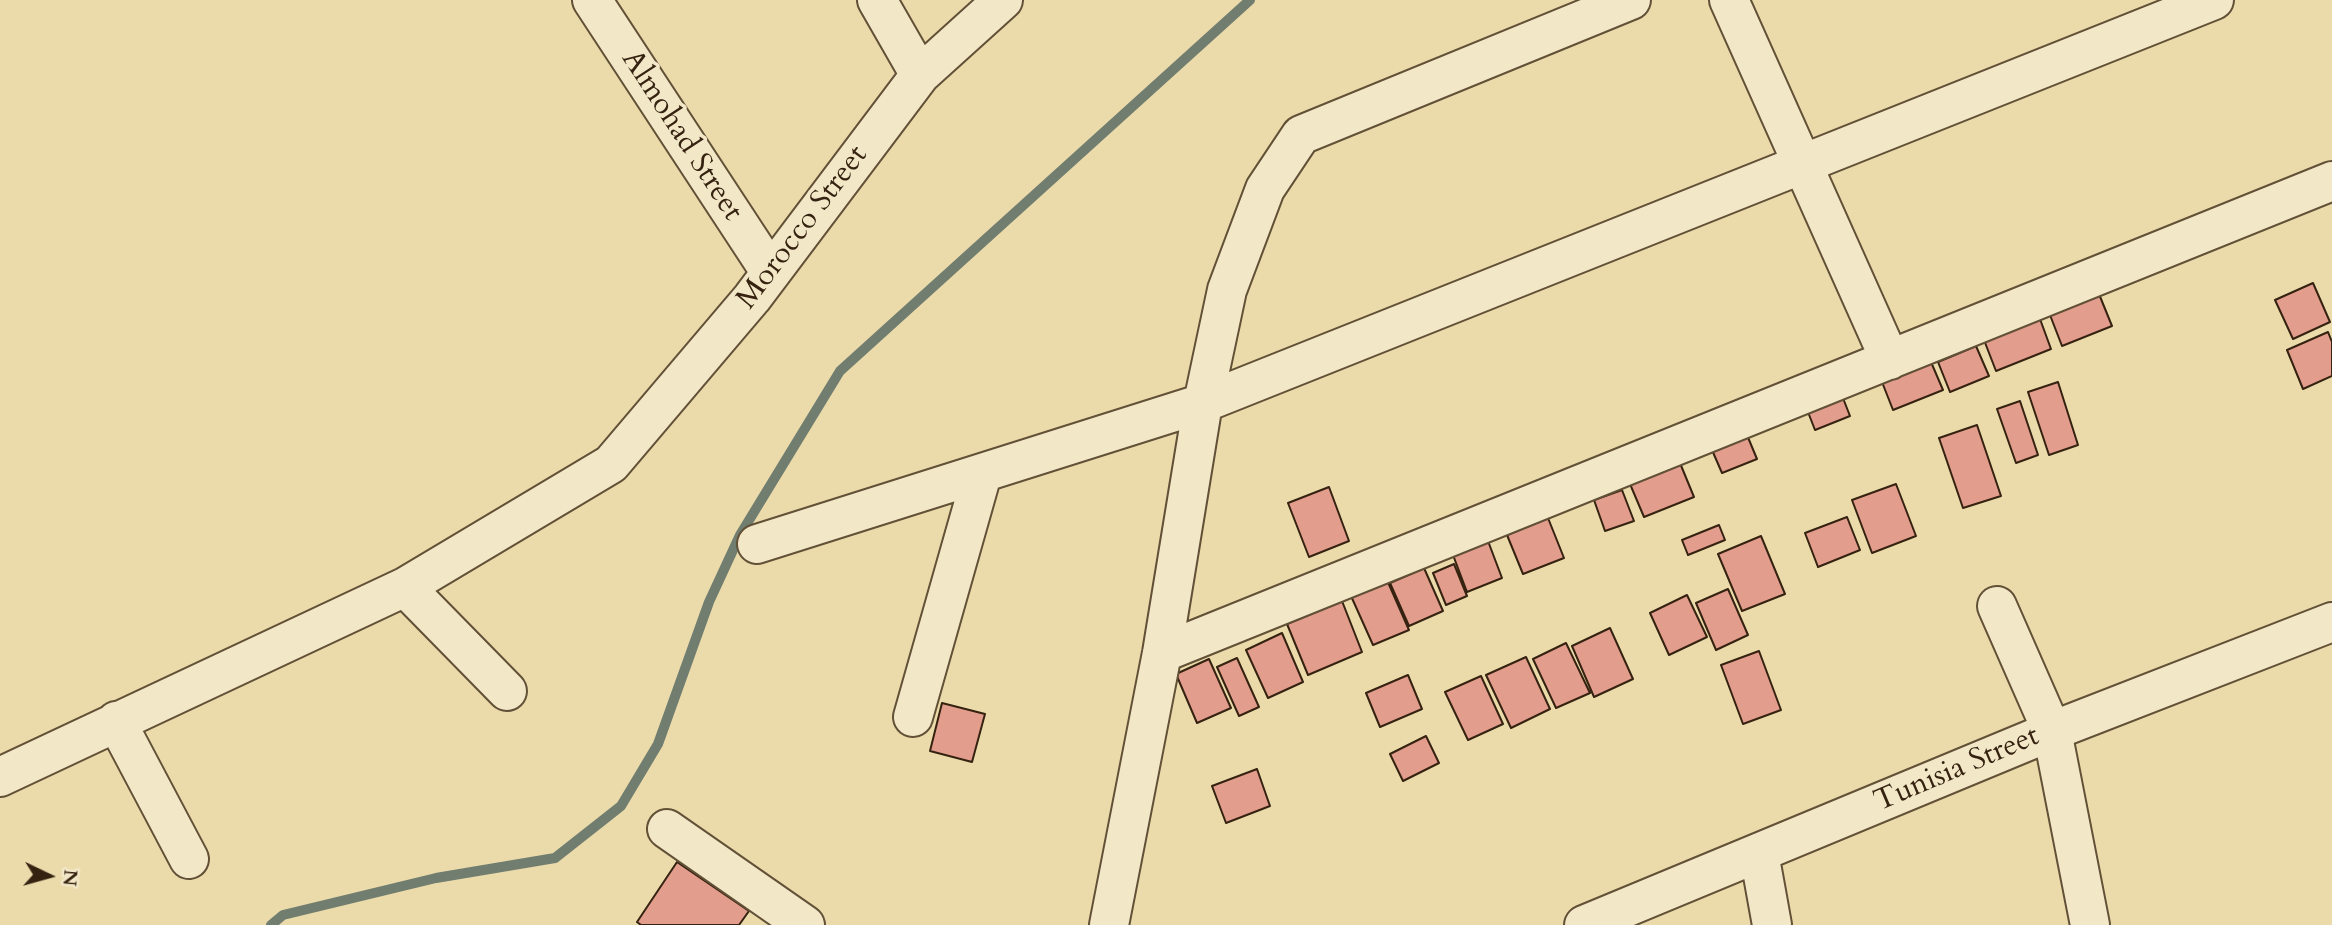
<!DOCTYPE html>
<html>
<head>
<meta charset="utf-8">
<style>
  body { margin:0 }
  #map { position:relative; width:2332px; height:925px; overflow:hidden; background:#ebdbab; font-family:Cardo,serif }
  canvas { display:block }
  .north { position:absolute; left:14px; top:841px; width:70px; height:70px; -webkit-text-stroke:5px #f2e8c8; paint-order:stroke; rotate:95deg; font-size:19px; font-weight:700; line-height:28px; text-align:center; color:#352210 }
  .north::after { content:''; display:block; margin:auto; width:24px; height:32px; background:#352210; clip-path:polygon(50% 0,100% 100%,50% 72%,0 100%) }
</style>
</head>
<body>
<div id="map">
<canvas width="2332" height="925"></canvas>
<div class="north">N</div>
</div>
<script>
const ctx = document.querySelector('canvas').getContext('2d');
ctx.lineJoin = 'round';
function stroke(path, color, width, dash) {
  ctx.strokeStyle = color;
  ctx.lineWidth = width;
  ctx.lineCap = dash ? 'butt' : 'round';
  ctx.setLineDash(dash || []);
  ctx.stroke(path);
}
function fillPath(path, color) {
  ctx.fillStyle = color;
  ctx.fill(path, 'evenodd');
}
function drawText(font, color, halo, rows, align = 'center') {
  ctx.font = font + ' Cardo,serif';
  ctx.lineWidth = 7;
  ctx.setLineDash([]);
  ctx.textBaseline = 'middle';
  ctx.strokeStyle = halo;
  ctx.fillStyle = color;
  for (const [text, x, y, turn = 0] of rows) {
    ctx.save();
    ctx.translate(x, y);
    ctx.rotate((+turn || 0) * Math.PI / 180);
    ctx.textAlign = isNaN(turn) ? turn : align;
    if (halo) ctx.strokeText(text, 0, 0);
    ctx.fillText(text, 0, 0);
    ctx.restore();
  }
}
stroke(new Path2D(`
  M271,925l12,-10 153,-37 119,-20 66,-52 37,-62 51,-142 31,-67 100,-164 410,-371`), '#717d6f', 10);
const building = new Path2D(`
  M2313,283l17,39 -37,17 -18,-39z
  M2099,294l13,32 -50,20 -12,-31z
  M2040,319l11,30 -55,22 -12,-31z
  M2328,332l4,10v34l-29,13 -16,-39z
  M1976,346l13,30 -39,16 -12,-30z
  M1931,362l12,28 -50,20 -11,-28z
  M2058,382l20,63 -29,10 -21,-63z
  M1841,393l9,23 -35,14 -9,-23z
  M2020,401l18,54 -22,8 -19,-54z
  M1977,425l24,71 -38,12 -24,-70z
  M1747,435l10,24 -35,14 -10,-23z
  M1680,463l14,34 -50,20 -14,-33z
  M1896,484l20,52 -44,17 -20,-53z
  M1329,487l20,54 -40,16 -21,-54z
  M1622,490l12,31 -29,10 -11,-31z
  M1847,517l13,33 -42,17 -13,-34z
  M1548,518l16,40 -41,16 -16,-39z
  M1719,525l6,15 -37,15 -6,-15z
  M1761,536l24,58 -43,17 -24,-57z
  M1488,541l14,37 -35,14 -14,-37z
  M1454,564l13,32 -21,9 -13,-32z
  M1424,568l19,43 -34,15 -19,-43z
  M1387,580l22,50 -36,15 -22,-49z
  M1728,589l20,46 -32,15 -20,-47z
  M1687,595l20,42 -38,18 -19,-42z
  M1342,601l20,51 -54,23 -21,-51z
  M1610,628l23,51 -39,18 -22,-51z
  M1282,633l21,49 -35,16 -22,-48z
  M1566,643l24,50 -34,15 -23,-49z
  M1759,651l22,59 -38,14 -22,-59z
  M1526,657l24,52 -39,19 -25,-53z
  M1237,658l22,49 -20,9 -22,-49z
  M1209,659l22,49 -34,15 -21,-49z
  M1408,675l14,34 -42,18 -14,-34z
  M1481,676l22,48 -35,16 -23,-48z
  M942,703l43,11 -13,48 -42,-11z
  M1426,736l13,27 -36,18 -13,-27z
  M1257,769l13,37 -44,17 -14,-37z
  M677,862l72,49 -10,14h-98l-4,-3z`);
fillPath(building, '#e29d8c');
stroke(building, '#352210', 2);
const minor = new Path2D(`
  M592,0l179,273
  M877,0l43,75
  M1729,0l161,360
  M757,544l446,-141 1011,-403
  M405,587l102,104
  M1997,606l55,125 38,194
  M1162,653l1170,-472
  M913,717l69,-243
  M116,721l73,138
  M0,777l405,-190 206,-123 141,-166 168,-223 83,-75
  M667,829l138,96
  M1759,853l13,72
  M1109,925l53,-272 41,-250 24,-113 38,-101 36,-54 330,-135
  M1584,925l468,-194 280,-109`);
stroke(minor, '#625037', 42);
stroke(minor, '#f2e8c8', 38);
drawText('30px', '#352210', '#f2e8c8', [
  ["Almohad Street",681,136,57],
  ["Morocco Street",803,228,-53],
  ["Tunisia Street",1957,770,-23]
]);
</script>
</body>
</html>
